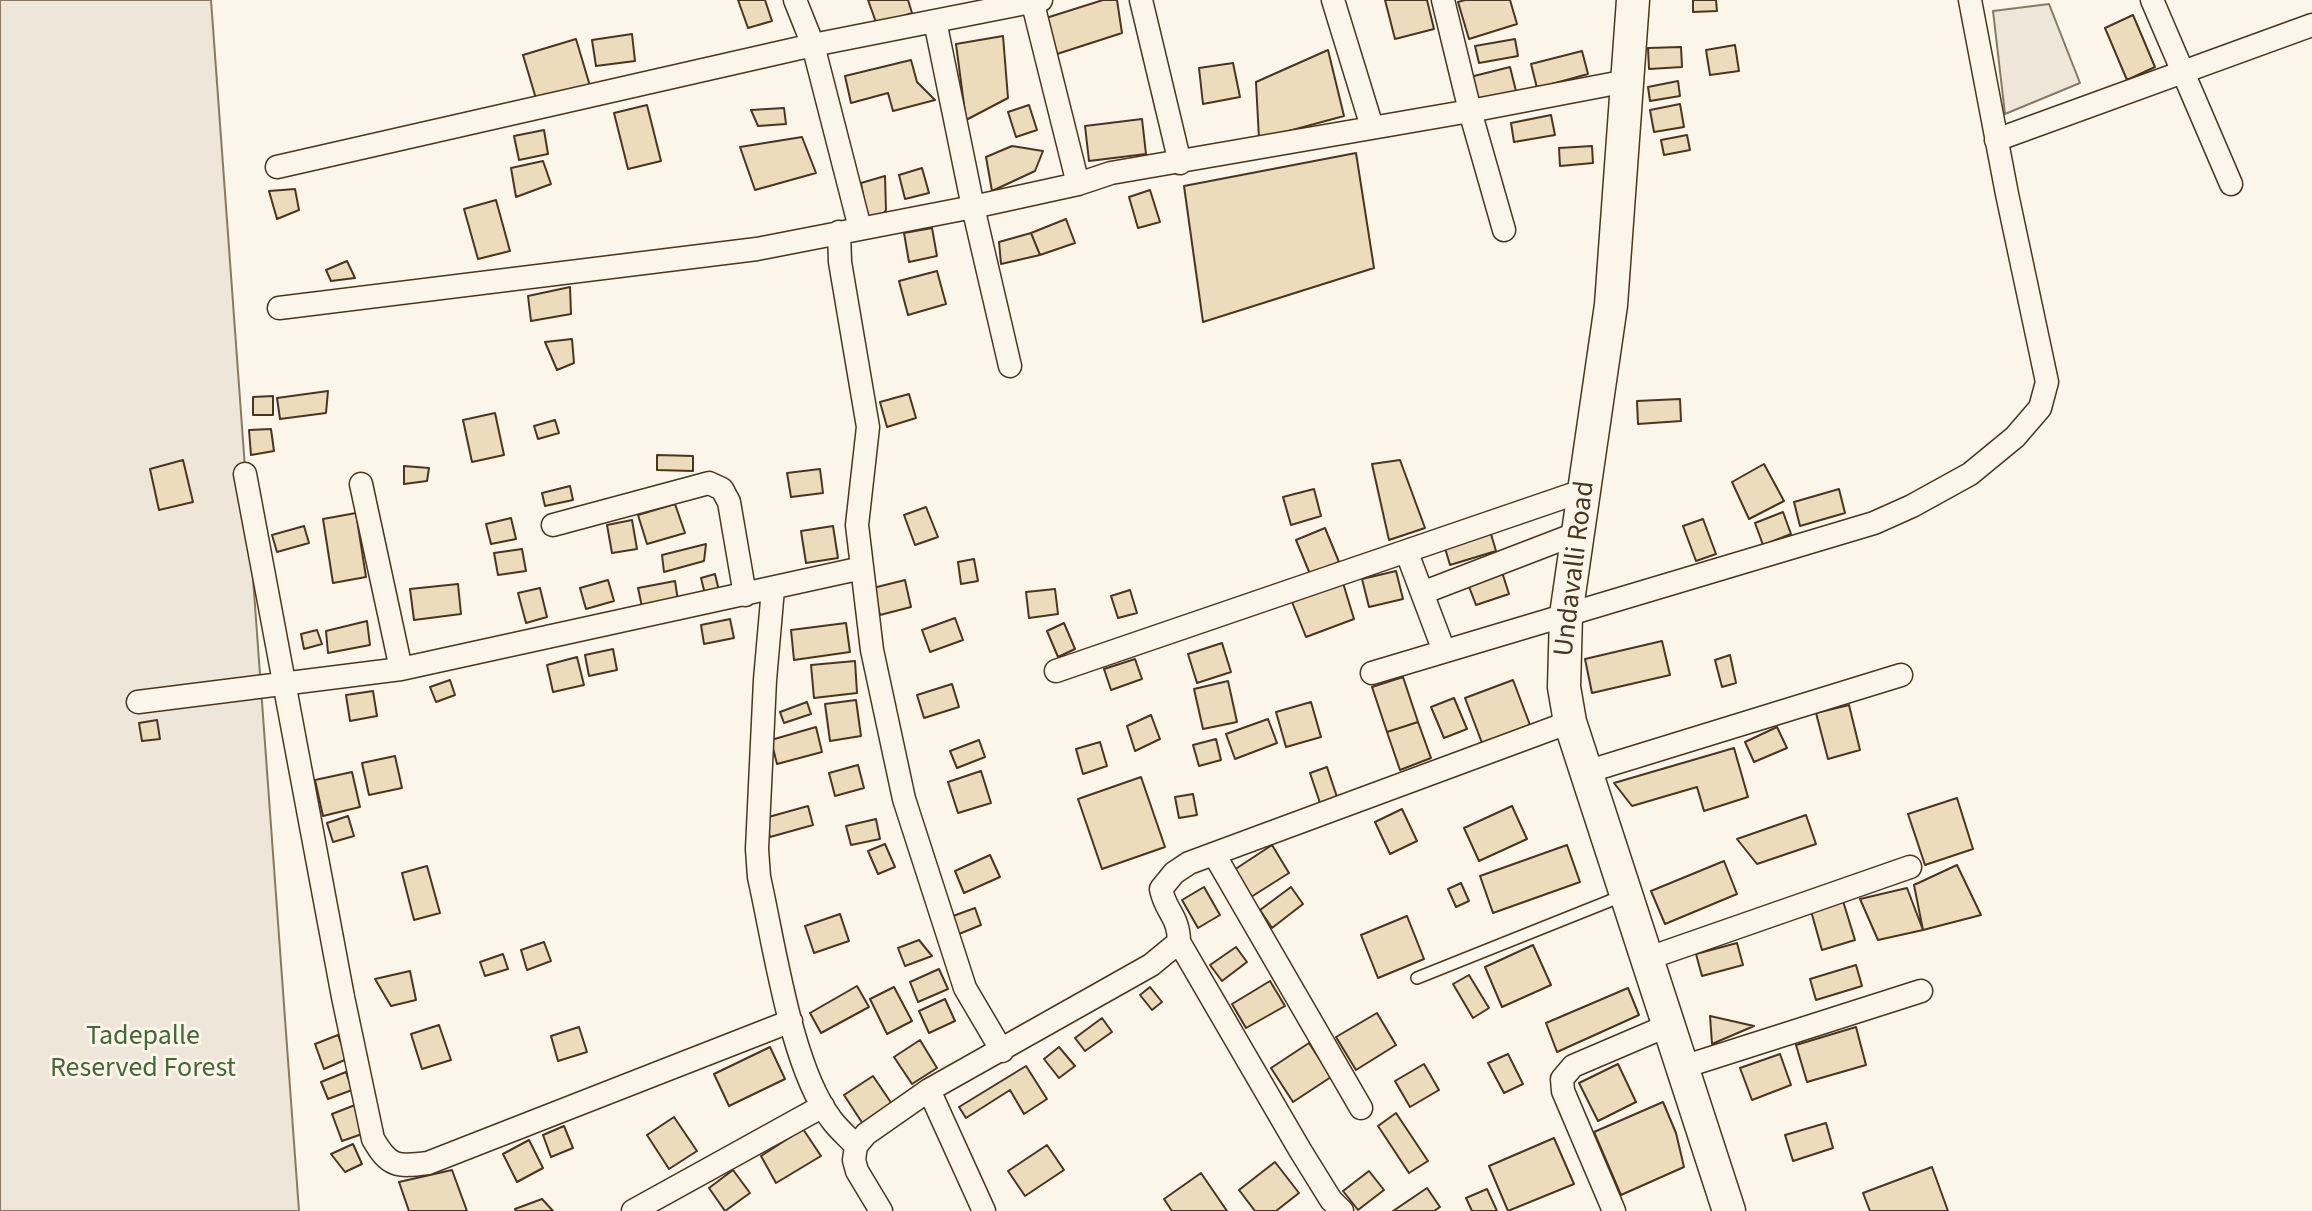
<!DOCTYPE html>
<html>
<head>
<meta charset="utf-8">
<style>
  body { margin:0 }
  canvas { display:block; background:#fbf6e9 }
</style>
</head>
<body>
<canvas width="2312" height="1211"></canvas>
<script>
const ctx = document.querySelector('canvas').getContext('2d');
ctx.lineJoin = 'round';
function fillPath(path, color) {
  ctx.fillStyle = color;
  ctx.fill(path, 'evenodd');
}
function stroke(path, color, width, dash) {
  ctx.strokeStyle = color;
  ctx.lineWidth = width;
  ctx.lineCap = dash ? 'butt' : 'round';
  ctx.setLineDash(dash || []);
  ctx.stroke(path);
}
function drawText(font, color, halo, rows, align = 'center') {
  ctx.font = font + ' "Source Sans 3",sans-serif';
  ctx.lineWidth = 6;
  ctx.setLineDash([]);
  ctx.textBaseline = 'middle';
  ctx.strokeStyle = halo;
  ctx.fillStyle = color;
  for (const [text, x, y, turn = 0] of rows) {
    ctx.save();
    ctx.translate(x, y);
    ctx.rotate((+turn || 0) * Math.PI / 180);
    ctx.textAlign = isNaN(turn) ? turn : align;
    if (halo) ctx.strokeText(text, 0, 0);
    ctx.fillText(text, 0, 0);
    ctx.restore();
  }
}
const green = new Path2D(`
  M0,0h211l88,1211h-299z
  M2049,4l31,79 -75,31 -12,-103z`);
fillPath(green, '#ede6d9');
stroke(green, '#887966', 2);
const building = new Path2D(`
  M738,0h27l7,21 -24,7z
  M868,0h40l4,13 -35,12z
  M1103,0h14l5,33 -65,21 -11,-36z
  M1385,0h42l7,29 -39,10z
  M1465,0h45l7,24 -48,15 -11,-37z
  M1693,0h23l1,11 -24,1z
  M2133,15l22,52 -28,13 -22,-52z
  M632,34l3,27 -39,5 -4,-26z
  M1003,36l5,62 -42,22 -10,-76z
  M576,39l14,47 -53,16 -14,-47z
  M1515,39l3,17 -39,7 -4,-17z
  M1735,45l4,26 -29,4 -4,-25z
  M1681,47l1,20 -33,2 -1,-21z
  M1328,50l16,66 -85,23 -3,-57z
  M1582,51l6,23 -51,14 -6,-24z
  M911,60l6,22 18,18 -42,11 -5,-18 -37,10 -6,-27z
  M1233,63l7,34 -37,7 -4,-36z
  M1510,67l6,24 -39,11 -7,-25z
  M1678,81l2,15 -30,5 -2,-14z
  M1680,104l4,23 -30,5 -4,-22z
  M647,105l14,56 -33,8 -14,-56z
  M1029,105l8,25 -21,7 -8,-25z
  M784,108l2,16 -28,2 -7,-16z
  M1551,115l4,20 -41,7 -3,-19z
  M1142,119l4,35 -57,7 -4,-35z
  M544,130l4,24 -29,6 -5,-24z
  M1687,135l3,15 -26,5 -3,-15z
  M802,137l14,36 -61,17 -15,-43z
  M1012,146l31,5 -8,20 -43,20 -6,-34z
  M1592,146l1,17 -33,3 -1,-18z
  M1356,153l18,115 -171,54 -19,-136z
  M543,161l8,23 -35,13 -5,-29z
  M922,168l7,25 -24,6 -6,-24z
  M885,176l1,34 -12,16 -7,-9 -6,-34z
  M295,189l4,21 -22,9 -8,-28z
  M1150,190l10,32 -22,6 -9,-31z
  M496,200l14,51 -32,8 -14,-50z
  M1066,219l9,24 -35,12 -9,-22z
  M932,228l5,28 -28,6 -5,-29z
  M1031,233l9,22 -39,9 -2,-22z
  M347,261l8,17 -24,3 -5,-11z
  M937,271l9,33 -38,11 -9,-34z
  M570,287l1,27 -40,7 -3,-25z
  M572,339l2,24 -17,7 -12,-28z
  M328,391l-2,22 -46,6 -3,-21z
  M909,394l7,24 -29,9 -7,-25z
  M273,396v19h-20v-18z
  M1680,399l1,22 -43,3 -1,-23z
  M495,413l9,42 -32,7 -9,-42z
  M555,420l4,13 -21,6 -4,-13z
  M271,429l3,22 -23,4 -2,-25z
  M657,455l36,1v15l-36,-1z
  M183,460l10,42 -34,8 -9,-41z
  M1400,460l25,68 -36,12 -17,-76z
  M1764,464l20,37 -35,18 -17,-37z
  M404,466l25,2 -2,13 -23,3z
  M820,469l3,24 -32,4 -4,-24z
  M570,486l3,14 -28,6 -3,-13z
  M1314,489l7,27 -30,9 -8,-28z
  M1839,489l6,24 -45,13 -6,-24z
  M675,504l10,29 -38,11 -9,-29z
  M926,507l12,30 -23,8 -11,-30z
  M1783,512l8,22 -28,11 -8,-22z
  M356,513l10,64 -33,6 -10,-64z
  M511,518l5,21 -25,5 -5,-20z
  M1703,519l13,35 -20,7 -13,-35z
  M632,520l5,29 -25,4 -5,-28z
  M304,526l5,17 -32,9 -5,-17z
  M833,526l5,32 -32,5 -5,-32z
  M1325,528l14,34 -29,12 -14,-34z
  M1491,534l5,17 -46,14 -5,-17z
  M706,544l-2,17 -40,11 -2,-17z
  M522,549l4,22 -28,4 -4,-22z
  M974,559l4,22 -17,3 -3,-22z
  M1396,571l7,28 -34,8 -7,-28z
  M1502,572l7,22 -33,11 -8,-21z
  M715,574l4,17 -14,3 -4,-16z
  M608,580l6,21 -28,8 -6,-21z
  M905,580l6,27 -31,8 -7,-27z
  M675,581l3,20 -36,6 -4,-19z
  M1343,583l11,36 -48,18 -14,-35z
  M458,584l3,30 -47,6 -4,-31z
  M540,588l7,29 -21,6 -8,-30z
  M1055,589l3,25 -29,4 -3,-26z
  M1130,590l7,23 -19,5 -7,-22z
  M955,618l8,22 -33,12 -8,-22z
  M730,619l4,19 -30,6 -3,-19z
  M367,621l3,24 -42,8 -2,-22z
  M846,623l4,29 -56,8 -3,-30z
  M1064,623l11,26 -17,8 -11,-26z
  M317,630l5,14 -18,5 -3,-15z
  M1662,641l8,34 -78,18 -7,-34z
  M1222,643l9,29 -34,11 -9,-29z
  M613,649l4,21 -28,6 -4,-21z
  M1730,655l6,28 -14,4 -7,-27z
  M577,657l7,28 -31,7 -6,-27z
  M1135,659l7,20 -31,11 -7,-21z
  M855,661l2,32 -43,5 -3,-33z
  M1403,677l15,45 -31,10 -15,-45z
  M450,680l5,15 -19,7 -6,-15z
  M1513,680l17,45 -48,18 -17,-45z
  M1228,681l9,41 -34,7 -9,-40z
  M952,684l7,23 -35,11 -7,-23z
  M373,691l4,25 -27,5 -4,-26z
  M1454,698l13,31 -23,9 -13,-31z
  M856,700l5,36 -31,5 -5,-37z
  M807,702l4,12 -27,9 -4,-11z
  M1311,702l10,35 -35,10 -10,-35z
  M1849,705l11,45 -32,9 -12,-46z
  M1151,715l9,24 -25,12 -8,-25z
  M1268,719l9,24 -42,16 -9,-25z
  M157,720l3,19 -18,2 -3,-18z
  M1418,722l13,36 -31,12 -13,-38z
  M816,727l6,25 -45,12 -6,-24z
  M1777,727l10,21 -33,14 -9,-20z
  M1216,739l5,21 -22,6 -6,-21z
  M979,740l6,17 -28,11 -7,-17z
  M1100,742l7,24 -24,8 -7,-25z
  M1734,748l14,49 -44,14 -7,-24 -65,19 -18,-23z
  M395,756l7,32 -33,7 -7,-32z
  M858,765l6,23 -29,8 -6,-23z
  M1327,767l10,30 -17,6 -10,-30z
  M981,771l10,32 -33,10 -10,-31z
  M352,772l8,35 -37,9 -8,-36z
  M1141,777l24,70 -63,22 -24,-70z
  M1193,794l4,21 -18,3 -4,-21z
  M1957,798l16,51 -48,16 -17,-51z
  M808,806l5,19 -43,12 -5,-19z
  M1512,806l15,33 -48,22 -15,-33z
  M1402,809l15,32 -27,13 -15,-32z
  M1806,815l10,29 -59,20 -20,-25z
  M348,816l6,20 -21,6 -6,-19z
  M876,819l4,20 -29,6 -5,-19z
  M885,844l10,23 -17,7 -10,-23z
  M1272,845l17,28 -38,24 -17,-27z
  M1567,845l13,37 -87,31 -13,-37z
  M990,855l10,22 -36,16 -9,-22z
  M1724,861l13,33 -72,30 -14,-33z
  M1957,865l24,50 -58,15 -9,-45z
  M427,866l13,47 -26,7 -12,-47z
  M1461,883l8,18 -13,6 -8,-18z
  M1204,887l16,28 -22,13 -16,-28z
  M1291,887l12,17 -31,24 -12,-18z
  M1907,888l16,42 -45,10 -18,-41z
  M1843,901l12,39 -33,10 -11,-39z
  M975,908l6,17 -22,9 -6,-18z
  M840,914l9,27 -35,12 -9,-27z
  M1407,916l17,43 -46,19 -17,-43z
  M919,940l13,16 -27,10 -7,-18z
  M544,942l7,19 -24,9 -6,-20z
  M1737,943l6,22 -41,11 -6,-22z
  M1533,945l18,40 -49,22 -17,-40z
  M1236,947l11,15 -25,19 -12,-16z
  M503,954l5,15 -23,7 -5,-14z
  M1856,965l6,21 -46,14 -6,-21z
  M939,969l9,20 -30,13 -8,-20z
  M410,971l6,29 -25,6 -16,-27z
  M1469,975l20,33 -16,10 -20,-34z
  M1270,981l15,25 -39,22 -14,-24z
  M857,986l12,21 -48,26 -11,-20z
  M894,987l18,34 -25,13 -17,-35z
  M1150,987l12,15 -10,8 -12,-15z
  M1628,988l11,27 -82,37 -11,-29z
  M945,999l10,22 -26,12 -10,-22z
  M1377,1013l19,32 -40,25 -20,-33z
  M1710,1016l44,10 -42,18z
  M1102,1018l10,14 -27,19 -10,-13z
  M439,1025l12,35 -29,9 -11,-35z
  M579,1027l8,25 -29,9 -7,-25z
  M1856,1027l10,38 -59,17 -11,-37z
  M338,1035l9,24 -23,10 -9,-25z
  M920,1040l17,28 -25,16 -18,-27z
  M1309,1043l22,34 -38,25 -22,-34z
  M770,1047l15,32 -56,27 -15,-32z
  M1059,1047l16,19 -16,12 -15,-19z
  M1508,1054l15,30 -19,9 -16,-30z
  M1780,1054l11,31 -39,15 -12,-32z
  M1424,1064l15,26 -29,17 -15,-26z
  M1618,1064l18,38 -38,19 -19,-38z
  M1026,1066l21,33 -23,15 -14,-24 -44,28 -7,-11z
  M346,1072l6,18 -24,9 -7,-17z
  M873,1076l19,28 -29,20 -19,-29z
  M1663,1102l13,31 8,34 -63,28 -27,-63z
  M355,1105l10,28 -23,8 -10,-27z
  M1396,1113l32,48 -19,12 -31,-47z
  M674,1117l23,34 -28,18 -22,-34z
  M1826,1123l7,25 -40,13 -8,-26z
  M564,1126l9,22 -22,9 -8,-22z
  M803,1129l18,27 -45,27 -15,-27z
  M1554,1138l20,46 -66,27 -19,-45z
  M529,1140l14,28 -26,14 -14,-28z
  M353,1144l9,20 -17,8 -14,-18z
  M1047,1145l17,25 -39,26 -17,-25z
  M1275,1162l24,31 -23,18h-21l-16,-21z
  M1932,1167l16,44h-78l-7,-18z
  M452,1170l15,41h-58l-10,-29z
  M733,1170l17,23 -25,18 -16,-23z
  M1369,1171l15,19 -26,20 -15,-19z
  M1201,1173l26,38h-55l-8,-12z
  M1427,1188l13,19 -6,4h-41z
  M1487,1189l10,22h-25l-6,-13z
  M542,1199l11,12h-37l-1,-2z`);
fillPath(building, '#ecdcbc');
stroke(building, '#4a3520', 2);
const lane = new Path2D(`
  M1417,978l205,-82`);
const street = new Path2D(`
  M795,0l18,45 228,-45
  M1032,0l46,184
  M1141,0l39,163
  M1333,0l39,127
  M1443,0l27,111 34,119
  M2152,0l79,184
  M935,21l38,186 37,159
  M1996,140l316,-115
  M277,167l536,-122 47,183
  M839,232l1,30 28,165 -11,98 15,125 32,149 61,189 37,63
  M279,308l478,-59 216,-42 105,-23 33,-11 359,-62 157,-30
  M245,474l98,523 30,142c16,28 24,28 55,24l363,-142
  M361,484l40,185
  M553,525l156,-42 13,6 7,13 16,93
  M1407,553l37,98
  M773,589l-8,91 -8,169 2,28c15,66 32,190 72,242 7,10 17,18 25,27
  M1422,593l156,-60
  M1056,671l529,-181
  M1372,673l502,-150 38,-17 58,-32 45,-37 25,-29 7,-26 -40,-188 -37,-194
  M138,702l263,-33 461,-101
  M1586,772l315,-97
  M1214,854l147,254
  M1179,942l121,208 31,50 11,11
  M1646,959l264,-92
  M1683,1067l238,-76
  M929,1090l55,121
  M633,1211l190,-105
  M881,1211l-24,-40 -3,-11 2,-14 10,-12 63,-44 222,-125 28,-23c0,-26 -14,-31 -18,-53l13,-16 15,-10 381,-141
  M1614,1211l-51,-120 -1,-12 11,-13 96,-41`);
const secondary = new Path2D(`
  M1633,0l-22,305 -45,310 -2,72 6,35 159,489`);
stroke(lane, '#4a3520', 14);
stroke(street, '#4a3520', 25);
stroke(secondary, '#4a3520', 35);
stroke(lane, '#fbf6e9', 11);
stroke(street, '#fbf6e9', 22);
stroke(secondary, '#fbf6e9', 32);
drawText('28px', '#4a3520', '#fbf6e9', [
  ["Undavalli Road",1576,569,-83]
]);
drawText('28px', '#436837', '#fbf6e9', [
  ["Tadepalle",143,1038],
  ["Reserved Forest",143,1070]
]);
</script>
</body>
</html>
